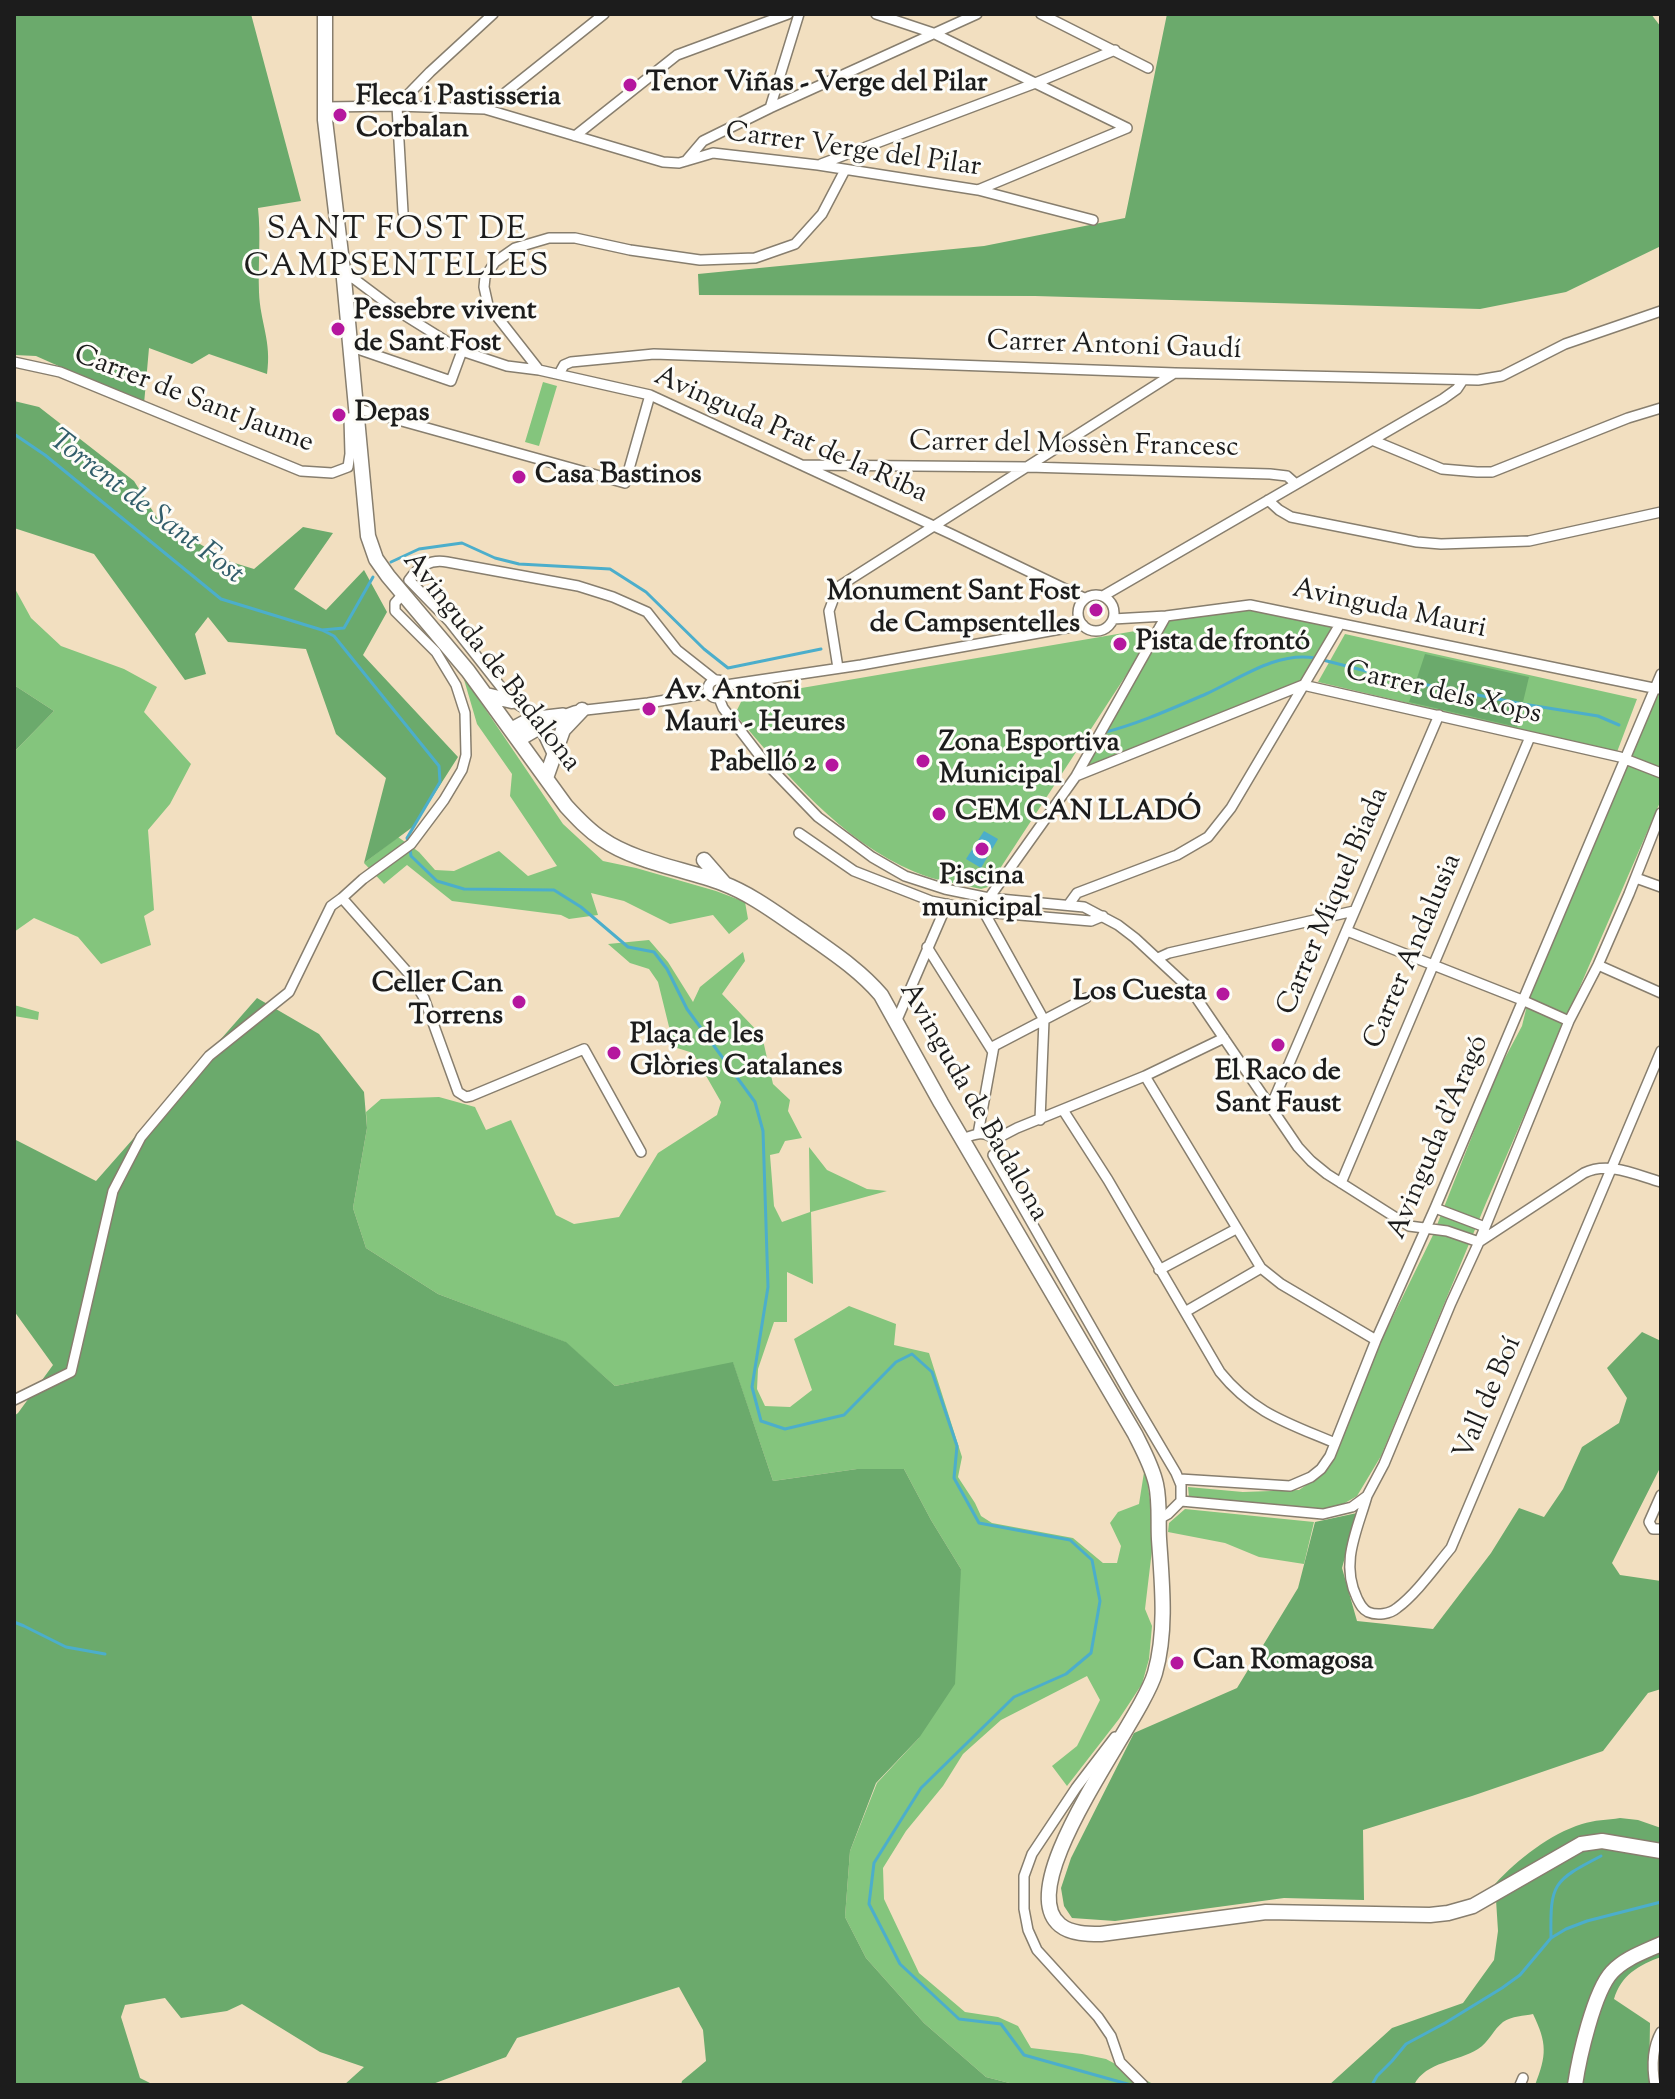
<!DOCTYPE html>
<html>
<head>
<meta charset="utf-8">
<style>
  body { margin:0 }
  #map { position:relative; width:1675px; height:2099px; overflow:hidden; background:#f2dfc0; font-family:"Sorts Mill Goudy",serif }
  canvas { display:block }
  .frame { position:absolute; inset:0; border:16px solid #1c1c1c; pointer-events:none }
</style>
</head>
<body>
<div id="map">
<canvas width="1675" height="2099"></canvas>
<div class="frame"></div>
</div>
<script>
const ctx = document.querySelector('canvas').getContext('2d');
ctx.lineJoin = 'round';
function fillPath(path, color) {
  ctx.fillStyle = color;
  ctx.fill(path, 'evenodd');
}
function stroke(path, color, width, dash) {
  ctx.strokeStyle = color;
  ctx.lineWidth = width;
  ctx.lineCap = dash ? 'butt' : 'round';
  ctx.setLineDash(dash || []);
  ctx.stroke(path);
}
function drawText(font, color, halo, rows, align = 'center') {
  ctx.font = font + ' "Sorts Mill Goudy",serif';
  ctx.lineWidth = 6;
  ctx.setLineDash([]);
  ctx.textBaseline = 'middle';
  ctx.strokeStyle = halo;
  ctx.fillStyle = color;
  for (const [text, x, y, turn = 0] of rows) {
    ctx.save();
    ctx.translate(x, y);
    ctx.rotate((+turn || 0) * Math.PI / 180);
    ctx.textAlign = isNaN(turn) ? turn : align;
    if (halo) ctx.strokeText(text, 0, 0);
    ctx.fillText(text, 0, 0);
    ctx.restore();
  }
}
fillPath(new Path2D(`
  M543,382l14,4 -18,60 -14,-4z
  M14,587l17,31 30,28 63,23 33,18 -13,25 47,52 -21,40 -22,26 6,80 -10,6 7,29 -50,19 -23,-27 -44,-19 -20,14v-180l40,-41 -40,-26z
  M1250,605l90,19 -37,61 -227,91 90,-160z
  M1141,630l8,10 -161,247 -7,2c-21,-5 -46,-8 -66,-17 -74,-31 -129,-98 -180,-158l8,-16z
  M1345,634l292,65 -20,53 -299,-70z
  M463,676l100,148 40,37 33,7 80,23 29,11 3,17 -19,15 -16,-19 -43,9 -46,-23 -33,-8 7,22 -29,4 -8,-4 -109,-14 -45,-36 -23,19 -20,-21 34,-26 21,15 16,18 19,1 45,-20 29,25 29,-10 -47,-70 2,-22 -35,-50z
  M1661,688v112l-175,403 -105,253 -24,40 -19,11 -18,4 -131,-14 -1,-10 55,5 56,-2 25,-17 15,-25 41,-105 53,-108 64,-162 25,-47 7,-29 110,-265z
  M649,940l19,22 25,40 7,-15 43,-35 2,9 -23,33 40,42 11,48 17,16 -2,11 14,27 -17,3 -6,12 -9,2 4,51 8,16 28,-10 -1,-65 18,23 40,19 20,2 -76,21 2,72 -26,-12v50h-13l-16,47 -1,20 8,17 25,1 22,-17 -18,-51 55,-33 47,18 -2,21 35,8 33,104 -4,20 17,26 6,13 11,7 81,15 30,25h14l4,-17 -11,-23 8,-11 21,-8 6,-38 6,41 1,43 -7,59 7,17 -3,33 -7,25 -23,35 -52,67 -15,-20 25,-20 23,-46 -13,-24 -86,44 -38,34 -20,32 -37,45 -23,37 1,31 35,74 46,39 33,5 20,9 13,22 51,6 24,5 49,26h-138l-31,-8 -62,-54 -58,-65 -21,-41 5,-66 27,-68 42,-45 42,-169 -30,-49 -27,-51h-47l-84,12 -40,-118 -118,23 -50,-44 -127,-48 -72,-46 -13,-40 14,-80 -1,-16 15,-13 58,-2 36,10 11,23 25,-10 45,95 18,9 45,-7 39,-64 59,-38 4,-13 -28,-49 -19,-6 -16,-65 -9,-13 -19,-6 -22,-19z
  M14,1005l25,7 -1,8 -24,-4z
  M1185,1509l129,13 -10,42 -45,-7 -34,-14 -57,-11 1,-9z`), '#84c57d');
fillPath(new Path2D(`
  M14,14h237l50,187 -43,7c3,28 0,56 1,84 1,30 13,49 8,82l-58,-20 -17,10 -43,-16 -5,56 -108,-48 -22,-1z
  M1167,14h484l10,13v219l-95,46 -86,17 -445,-13 -336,-1 -1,-21 286,-28 141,-28z
  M14,401l25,6 95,74 23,37 71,43 26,8 49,-42 30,6 -39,56 32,21 38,-40 23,42 -24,43 95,102 -44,69 -50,37 22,-85 -50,-44 -30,-85 -78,-7 -20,-25 -13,17 11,40 -21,6 -91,-126 -80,-26z
  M1425,654l104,23 -12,50 -108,-25z
  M14,685l40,26 -40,41z
  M257,998l62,36 45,58 3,36 -14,80 13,40 72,46 128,48 49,44 118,-24 40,119 84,-12h47l27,51 30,49 -6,115 -36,54 -43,45 -26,68 -5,66 21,41 58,65 62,54 31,8h-336l1,-4 24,-20 -3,-31 -24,-43 -162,51 -11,19 -76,28h-86l20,-18 -44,-15 -78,-48 -15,7 -46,7 -16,-20 -40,7 -4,12 19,61 14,7h-140v-669l4,-3 35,-48 -39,-54v-172l82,42z
  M1642,1332l19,9v125l-49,97 8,12 41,6v108l-13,4 -45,58 -131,45 -109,34 1,70 -80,-2 -169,23 -43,-3 -8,-12 -3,-18 10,-30 63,-125 103,-45 61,-100 17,-66 42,-9 -15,55 15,53 76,8 58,-76 28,-45 25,9 19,-28 19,-42 37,-24 8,-25 -20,-30z
  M1620,1818l18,2 23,8v129c-22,8 -40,18 -47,42l36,24 -1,62h-114c12,-30 12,-42 -2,-71 -9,2 -21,2 -30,8 -10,8 -14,20 -25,27 -20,13 -52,12 -64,36h-85l63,-57 71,-25 31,-43 4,-29 -3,-47c23,-25 55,-50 87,-60 12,-4 26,-4 38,-6z`), '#6baa6c');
fillPath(new Path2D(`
  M984,831l14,8 -17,29 -15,-9z`), '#4caecb');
stroke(new Path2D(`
  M14,434l31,21 176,144 101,31 12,6 105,130 1,16 -33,56 1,4
  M391,562l28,-13 43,-6 33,15 24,6 91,5 36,23 58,57 24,19 93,-19
  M322,630l22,-2 29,-51
  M1323,660l74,19 126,25 75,12 21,9
  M1102,733c36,-9 69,-24 104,-39 33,-15 71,-43 109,-36
  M410,849l1,7 26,25 27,8 90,1 27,17 47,40 26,5 13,17 20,40 68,93 8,29 5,156 -16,100 9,34 24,8 59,-14 52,-53 16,-8 20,18 25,74 -3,32 25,45 91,17 22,20 8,41 -9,52 -25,21 -52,23 -93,91 -47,75 -5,41 31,60 59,55 42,5 23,31 107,30
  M14,1622l10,4 42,21 39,7
  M1551,1938c-1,-55 2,-57 50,-82
  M1372,2085l5,-9 15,-15 14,-17 39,-21 57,-35 18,-13 31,-37 15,-9 21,-8 74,-19`), '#4caecb', 3);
const street = new Path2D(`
  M876,14l57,19 194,95
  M1041,14l107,54
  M325,107l72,-1 88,3 178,53 16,1 34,-10 105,12 160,25 115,30
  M770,108l29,-94
  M485,109l119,-95
  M575,136l102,-81 111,-41
  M686,161l17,-20 67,-33 207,-94
  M821,164l212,-80 82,-34
  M978,190l149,-62
  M403,212l-6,-106 33,-34 63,-58
  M344,279l9,-1 40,30 69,43 45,15 32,4 111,25 301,139 133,64
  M349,346l102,35 11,-30
  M14,362l46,10 241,99 31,2 16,-6 2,-13 -1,-36 7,-1
  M539,370l-51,-65 -4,-18 1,-10 10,-15 20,-14 34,-10h26l55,12 70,10 55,-2 40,-14 27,-30 23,-44
  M559,374l5,-9 7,-3 83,-8 521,19 303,7 24,-4 63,-32 96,-33
  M355,408l270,75 25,-88
  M1372,440l70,29 35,3h15l136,-54 33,-10
  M802,465l226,2 242,7 17,2 9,8
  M1268,500l11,10 12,7 126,25 24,2 88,-3 132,-29
  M403,594l-8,9v8l41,41 20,33 9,28 1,42 -4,15 -18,30 -33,44 -48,35 -21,19 68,77 14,23 34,94 8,5 5,-1 113,-47 57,103
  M1078 613a18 18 0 1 1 36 0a18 18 0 1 1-36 0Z
  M1103,596l340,-197 14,-10 6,-9
  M1113,619l53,-3 84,-11 408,84
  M838,668l-9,-57 9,-24 335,-213
  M708 689a9 9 0 1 1 18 0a9 9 0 1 1-18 0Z
  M726,685l135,-20 222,-40
  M719,698l4,10 40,52 55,57 54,40 33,19 40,13 44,9 95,9 34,18 17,13 56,52 107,157 13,14 16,13 82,52 38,5 32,11
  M577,711l71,-8 61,-10
  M563,713l-26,3 -25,-15 -63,-80 -40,-41c10,-14 21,-21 38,-18l131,24 35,11 34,15 30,38 38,30
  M1076,776l227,-91 317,72 41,16
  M799,833l55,38 77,30 53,11 107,9 12,-5
  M1636,878l25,9
  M989,898l87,-122 90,-160
  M1069,904l8,-11 100,-38 31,-18 23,-29 109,-184
  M984,912l60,108 -4,100
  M1347,931l175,69 47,21
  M927,947l66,105
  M1158,958l11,-5 185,-42
  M1598,965l63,28
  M896,1022l51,-118
  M1145,1076l116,192 20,16 95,56
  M1271,1106l168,-391
  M1063,1110l45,70 112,192c33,41 68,51 115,71
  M978,1134l16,-88 92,-48
  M963,1139c11,-5 23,-9 31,1
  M994,1140l23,-12 128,-52 79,-38
  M993,1155l137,240 46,78 5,12v16
  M1341,1183l189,-446
  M1435,1208l50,19
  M1479,1242l105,-69c25,-12 52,2 77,9
  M1159,1270l77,-41
  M1185,1312l76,-44
  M14,1400l57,-28 42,-181 28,-54 68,-81 80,-64 42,-86 11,-8
  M1180,1479l110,7 21,-9 10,-8 9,-13 46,-116 59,-132 226,-534
  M1661,1495l-12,27 4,7h8
  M1367,1496c-10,35 -27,67 -10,102 3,6 5,11 11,14 9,4 22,2 29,-4 20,-15 38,-41 54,-60l210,-497
  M1159,1519l9,-5 13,-13 142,13 29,-7 15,-11 17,-32 67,-161 28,-61 90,-221 29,-56 31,-71 32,-81
  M1115,1737l-39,51 -44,66 -8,22v33l4,21 9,20 61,67 13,19 9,26 23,23
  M1520,2085l3,-7
  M1655,2085c-3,-17 -3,-37 6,-53`);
const secondary = new Path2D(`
  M325,14v106l19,159 24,257 8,23 12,17 80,95 98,135c11,12 22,24 36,33 33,23 83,30 120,44 29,11 54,30 79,47 28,20 58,39 80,65l60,108 194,331c8,16 17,32 21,50 4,18 2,37 3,55 3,44 8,92 -4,134 -14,49 -145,211 -95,252 11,9 28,9 41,9l165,-22 164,3 18,-2 25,-7 108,-62 21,-3 59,10
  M486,695l26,6
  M511,730l26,-14 17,36
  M519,739l24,-14 33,-12
  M546,778l17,-48 19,-20
  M704,860l20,23
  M1575,2085c4,-27 19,-94 37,-113 13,-14 32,-20 49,-28`);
stroke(street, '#877e6e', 12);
stroke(secondary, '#877e6e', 17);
stroke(street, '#fff', 9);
stroke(secondary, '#fff', 14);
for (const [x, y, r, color] of [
  [630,85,8,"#b5179e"],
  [340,115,8,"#b5179e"],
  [338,329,8,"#b5179e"],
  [339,415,8,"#b5179e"],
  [519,477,8,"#b5179e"],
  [1096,610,8,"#b5179e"],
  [1120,644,8,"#b5179e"],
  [649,709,8,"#b5179e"],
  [923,761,8,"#b5179e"],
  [832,765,8,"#b5179e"],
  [939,814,8,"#b5179e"],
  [982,849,8,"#b5179e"],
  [1223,994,8,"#b5179e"],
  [519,1002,8,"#b5179e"],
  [1278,1045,8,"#b5179e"],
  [614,1053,8,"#b5179e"],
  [1177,1663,8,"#b5179e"]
]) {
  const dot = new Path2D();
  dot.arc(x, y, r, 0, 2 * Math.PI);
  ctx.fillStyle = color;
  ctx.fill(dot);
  stroke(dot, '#fdfcf7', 3);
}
drawText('bold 28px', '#1c1c1c', '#fdfcf7', [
  ["Tenor Viñas - Verge del Pilar",646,85],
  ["Fleca i Pastisseria",356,99],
  ["Corbalan",356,131],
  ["Pessebre vivent",354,313],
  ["de Sant Fost",354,345],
  ["Depas",355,415],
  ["Casa Bastinos",535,477],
  ["Monument Sant Fost",1080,594,"right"],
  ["de Campsentelles",1080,626,"right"],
  ["Pista de frontó",1136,644],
  ["Av. Antoni",665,693],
  ["Mauri - Heures",665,725],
  ["Zona Esportiva",939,745],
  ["Municipal",939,777],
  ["Pabelló 2",816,765,"right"],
  ["CEM CAN LLADÓ",955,814],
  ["Piscina",982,878,"center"],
  ["municipal",982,910,"center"],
  ["Celler Can",503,986,"right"],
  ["Torrens",503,1018,"right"],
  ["Los Cuesta",1207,994,"right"],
  ["Plaça de les",630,1037],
  ["Glòries Catalanes",630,1069],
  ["El Raco de",1278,1074,"center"],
  ["Sant Faust",1278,1106,"center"],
  ["Can Romagosa",1193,1663]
], 'left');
drawText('28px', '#1c1c1c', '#fdfcf7', [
  ["Carrer Verge del Pilar",853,152,8],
  ["Carrer Antoni Gaudí",1114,348,2],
  ["Carrer de Sant Jaume",193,401,21],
  ["Avinguda Prat de la Riba",790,437,24],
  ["Carrer del Mossèn Francesc",1074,447,1],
  ["Avinguda Mauri",1389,611,12],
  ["Avinguda de Badalona",490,663,52],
  ["Carrer dels Xops",1443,695,13],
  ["Carrer Miquel Biada",1335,902,-67],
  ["Carrer Andalusia",1415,952,-67],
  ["Avinguda de Badalona",972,1103,60],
  ["Avinguda d'Aragó",1440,1138,-67],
  ["Vall de Boí",1490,1399,-67]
]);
drawText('italic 30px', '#325e6b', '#fdfcf7', [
  ["Torrent de Sant Fost",145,509,37]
]);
ctx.letterSpacing = '2px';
drawText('32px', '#1c1c1c', '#fdfcf7', [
  ["SANT FOST DE",397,233],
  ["CAMPSENTELLES",397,270]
]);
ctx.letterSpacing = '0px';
</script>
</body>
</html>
